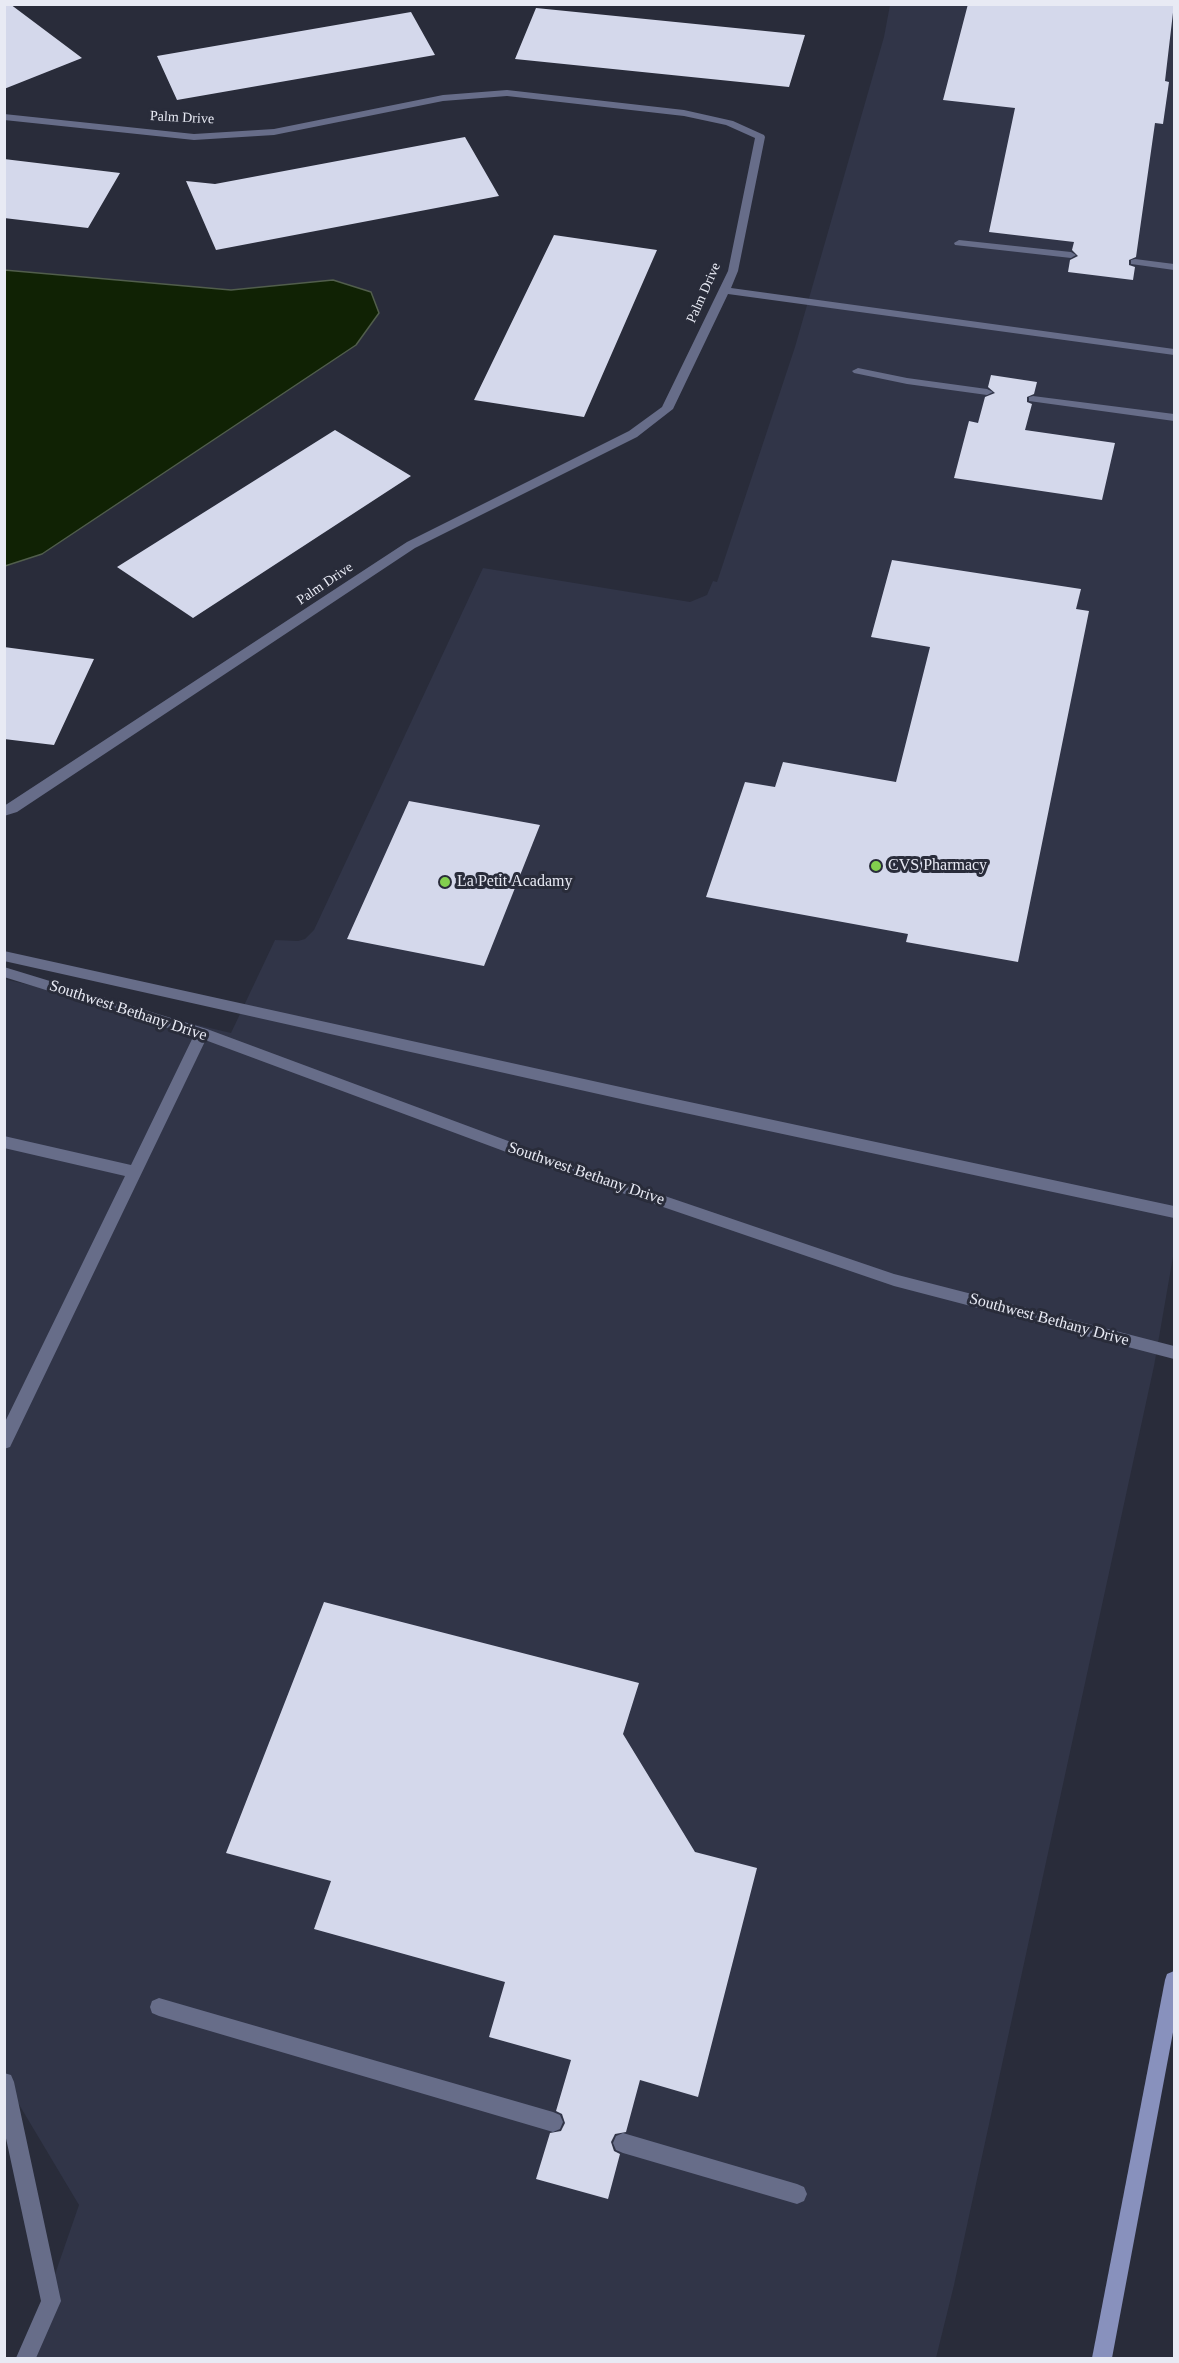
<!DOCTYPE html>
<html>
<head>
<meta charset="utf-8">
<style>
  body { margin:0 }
  #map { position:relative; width:1179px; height:2363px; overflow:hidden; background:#292c3a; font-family:Georgia,serif }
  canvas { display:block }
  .frame { position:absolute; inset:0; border:6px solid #e8eaf4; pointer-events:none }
</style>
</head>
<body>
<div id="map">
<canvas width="1179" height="2363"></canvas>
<div class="frame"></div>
</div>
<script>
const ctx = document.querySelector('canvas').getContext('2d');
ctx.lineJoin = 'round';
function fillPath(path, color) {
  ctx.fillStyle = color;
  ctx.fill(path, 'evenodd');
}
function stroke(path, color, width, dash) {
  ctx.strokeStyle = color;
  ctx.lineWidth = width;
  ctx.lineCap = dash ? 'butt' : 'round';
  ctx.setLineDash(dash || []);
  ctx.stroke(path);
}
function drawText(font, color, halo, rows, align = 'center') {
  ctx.font = font + ' Georgia,serif';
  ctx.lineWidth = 6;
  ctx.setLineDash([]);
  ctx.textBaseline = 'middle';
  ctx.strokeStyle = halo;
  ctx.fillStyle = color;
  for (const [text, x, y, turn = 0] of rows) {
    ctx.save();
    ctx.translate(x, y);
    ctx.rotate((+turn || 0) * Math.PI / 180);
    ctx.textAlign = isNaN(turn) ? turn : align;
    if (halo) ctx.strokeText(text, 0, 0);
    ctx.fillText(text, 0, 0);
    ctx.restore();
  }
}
fillPath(new Path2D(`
  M890,5h284v1246l-20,115 -200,919 -18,73h-910l53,-153 -74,-124 -1,-1102 227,54 44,-93 23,1 7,-2 9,-9 169,-362 207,34 17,-7 6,-14 4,1 78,-235 89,-310z`), '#313548');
const water = new Path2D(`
  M4,270l227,20 102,-10 38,12 8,21 -23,32 -314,209 -37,12z`);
fillPath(water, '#102204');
stroke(water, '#515e4c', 1.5);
fillPath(new Path2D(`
  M4,4h6l72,54 -78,31z
  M968,4h206l-9,77 4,1 -6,42 -8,-1 -19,134 -7,3v5l6,2 -2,13 -65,-8 2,-12 8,-4 -6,-6 2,-8 -85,-10 26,-124 -72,-8z
  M536,8l269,27 -16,52 -274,-28z
  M411,12l24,43 -258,45 -20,-44z
  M465,137l34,59 -283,54 -30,-69 29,3z
  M4,159l116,14 -32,55 -84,-10z
  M554,235l103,15 -73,167 -110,-17z
  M991,375l46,7 -3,12 -7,3v5l5,2 -7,26 90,13 -13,57 -148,-22 15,-57 9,2 7,-26 10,-4 -7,-6z
  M335,430l76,46 -218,142 -76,-51z
  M892,560l189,29 -5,20 13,2 -71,351 -112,-20 2,-8 -202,-37 39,-115 30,5 8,-25 113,20 34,-135 -59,-10z
  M4,647l90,12 -40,86 -50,-6z
  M409,801l131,24 -56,141 -137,-27z
  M324,1602l315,81 -16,51 72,118 62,16 -59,229 -58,-17 -14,52 -11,2 -4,8 3,9 6,3 -12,45 -72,-20 14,-46 11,-2 4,-8 -3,-9 -6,-3 15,-51 -82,-23 16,-55 -191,-53 17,-48 -105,-28z`), '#d4d8eb');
fillPath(new Path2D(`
  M959,240l112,12 5,3 -5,3 -116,-13 -1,-2z
  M1135,259l39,5v6l-43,-6v-4z
  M858,368l49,10 80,11 6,3 -6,3 -80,-11 -53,-11 -2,-2z
  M1033,396l141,18v7l-145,-20v-4z
  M202,1028l7,5 -199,414 -6,2v-25l121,-248 -121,-28v-12l127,29 64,-132z
  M159,1998l394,114 7,3 3,7 -3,7 -7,3 -394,-116 -7,-3 -2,-6 2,-6z
  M4,2073l7,2 3,7 47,219 -25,57h-20l25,-57 -37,-172z
  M623,2133l174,51 7,3 3,7 -3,7 -7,3 -174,-51 -7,-3 -3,-7 3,-7z`), '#676d89');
fillPath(new Path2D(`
  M507,90l177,20 49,11 31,14 1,2 -27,134 -7,17 443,61v6l-446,-61 -55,115 -36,28 -222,111 -398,264 -13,4v-10l403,-264 222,-111 33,-24 66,-136 27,-133 -29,-13 -42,-9 -177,-20 -64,5 -169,34 -80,5 -190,-20v-6l190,20 80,-5 169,-34z
  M4,951l639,141 531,114v12l-531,-114 -639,-143z
  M4,967l203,62 355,132 332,113 280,72v13l-280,-73 -342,-117 -355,-132 -193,-60z`), '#676d89');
fillPath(new Path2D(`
  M1174,1971v56l-62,331h-20l73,-378 2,-6z`), '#8891bd');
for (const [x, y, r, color] of [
  [876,866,6,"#83d04e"],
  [445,882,6,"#83d04e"]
]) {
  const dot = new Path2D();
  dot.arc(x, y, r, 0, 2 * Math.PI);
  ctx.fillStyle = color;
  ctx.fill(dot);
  stroke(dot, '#292c3a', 2);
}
drawText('14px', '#e8eaf4', '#292c3a', [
  ["Palm Drive",182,118,3],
  ["Palm Drive",704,293,-66],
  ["Palm Drive",325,584,-34]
]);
drawText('16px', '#e8eaf4', '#292c3a', [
  ["CVS Pharmacy",888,866],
  ["La Petit Acadamy",457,882]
], 'left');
drawText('16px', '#e8eaf4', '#292c3a', [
  ["Southwest Bethany Drive",128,1011,18],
  ["Southwest Bethany Drive",586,1174,19],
  ["Southwest Bethany Drive",1049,1320,15]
]);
</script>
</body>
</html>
